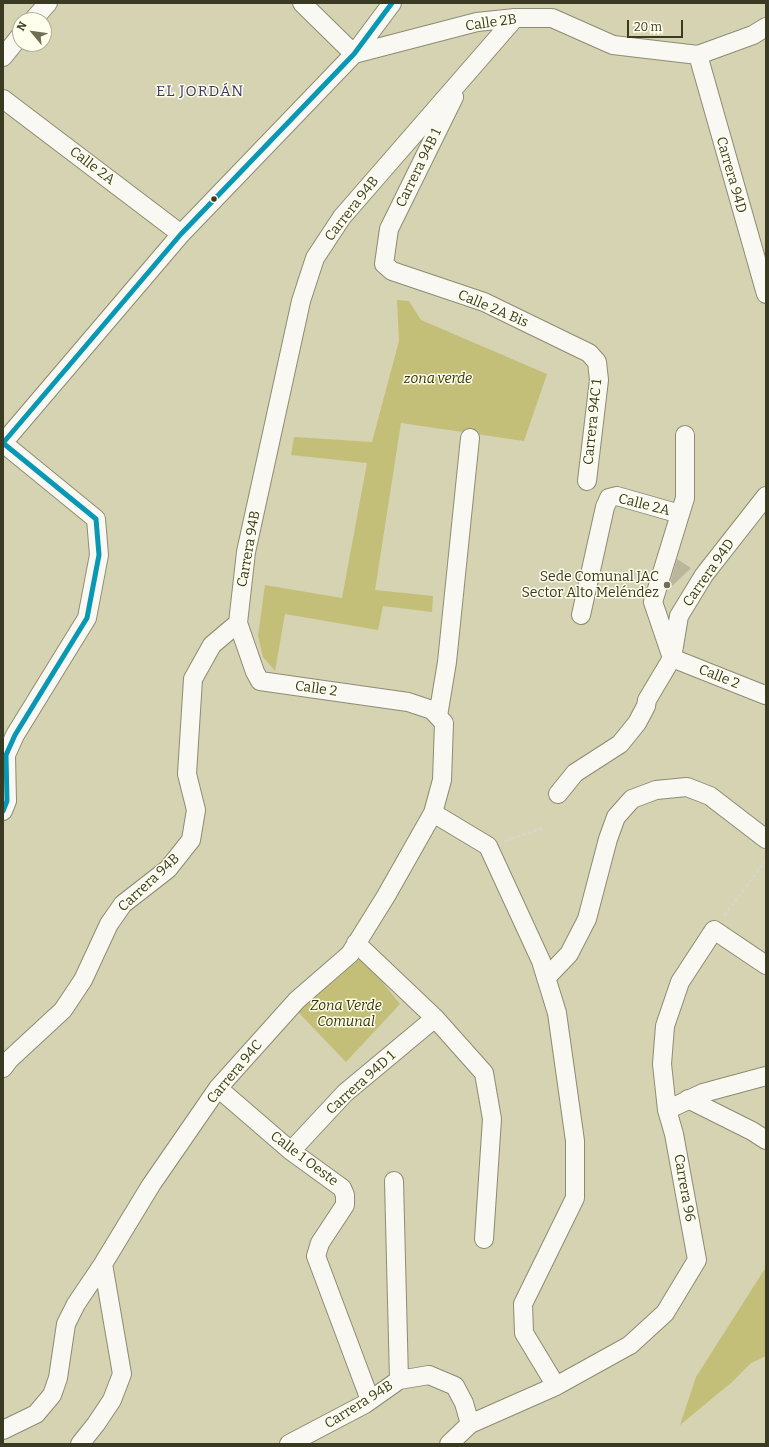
<!DOCTYPE html>
<html>
<head>
<meta charset="utf-8">
<style>
  body { margin:0 }
  #map { position:relative; width:769px; height:1447px; overflow:hidden; background:#d5d3b2; font-family:Bitter,serif }
  canvas { display:block }
  .frame { position:absolute; inset:0; border:4px solid #3a3921; pointer-events:none }
  .north { position:absolute; left:12px; top:12px; width:40px; height:40px; box-sizing:border-box; background:#ffffed; border:1px solid #b0b09b; border-radius:50%; rotate:299deg; font-size:11px; font-weight:700; line-height:16px; text-align:center; color:#3a3921 }
  .north::after { content:''; display:block; margin:auto; width:14px; height:18px; background:#706f54; clip-path:polygon(50% 0,100% 100%,50% 72%,0 100%) }
  .scale { position:absolute; left:627px; top:20px; width:56px; height:18px; box-sizing:border-box; border:2px solid #3a3921; border-top:0; padding-left:5px; font-size:12px; line-height:14px; white-space:nowrap; color:#3a3921; -webkit-text-stroke:3px #ffffed; paint-order:stroke }
</style>
</head>
<body>
<div id="map">
<canvas width="769" height="1447"></canvas>
<div class="frame"></div>
<div class="north">N</div>
<div class="scale">20 m</div>
</div>
<script>
const ctx = document.querySelector('canvas').getContext('2d');
ctx.lineJoin = 'round';
function fillPath(path, color) {
  ctx.fillStyle = color;
  ctx.fill(path, 'evenodd');
}
function stroke(path, color, width, dash) {
  ctx.strokeStyle = color;
  ctx.lineWidth = width;
  ctx.lineCap = dash ? 'butt' : 'round';
  ctx.setLineDash(dash || []);
  ctx.stroke(path);
}
function drawText(font, color, halo, rows, align = 'center') {
  ctx.font = font + ' Bitter,serif';
  ctx.lineWidth = 3;
  ctx.setLineDash([]);
  ctx.textBaseline = 'middle';
  ctx.strokeStyle = halo;
  ctx.fillStyle = color;
  for (const [text, x, y, turn = 0] of rows) {
    ctx.save();
    ctx.translate(x, y);
    ctx.rotate((+turn || 0) * Math.PI / 180);
    ctx.textAlign = isNaN(turn) ? turn : align;
    if (halo) ctx.strokeText(text, 0, 0);
    ctx.fillText(text, 0, 0);
    ctx.restore();
  }
}
fillPath(new Path2D(`
  M397,300l12,1 12,19 126,54 -23,67 -123,-18 -26,167 58,6 -1,16 -49,-6 -5,24 -93,-16 -10,57 -12,-14 -5,-21 7,-51 77,13 25,-135 -76,-8 3,-18 78,5 27,-101z
  M362,957l38,47 -54,58 -48,-50z
  M766,1267v89l-15,7 -19,19 -52,43 16,-48z`), '#c3bf79');
fillPath(new Path2D(`
  M677,559l14,9 -23,22z`), '#bbb59c');
const minor = new Path2D(`
  M302,3l52,51 123,-32 38,-4h37l61,27 85,10 55,-20 13,-8
  M33,20l15,-17
  M698,55l68,239
  M3,57l17,-21
  M454,97l-65,132 -5,35 8,7 92,31 105,51 8,9 2,18 -12,101
  M3,99l178,135
  M581,615l24,-108 4,-9 8,-2 63,18
  M671,655l-18,-53 32,-104v-63
  M672,658l93,37 1,-1
  M438,716l9,-54 23,-224
  M558,794l17,-21 45,-29 17,-21 9,-17 1,-6 25,-42 7,-42 25,-41 62,-79
  M3,811l4,-10 -1,-46 9,-20 72,-117 12,-63 -3,-36 -93,-76 178,-209 173,-180 38,-51
  M433,813l55,33 53,115 16,52 18,128v57l-52,106 1,29 32,53
  M356,943l79,75 49,55 8,46 -8,120
  M546,978l23,-24 18,-35 21,-80 8,-22 16,-18 24,-9 31,-3 23,9 56,43
  M3,1068l6,-8 54,-50 20,-30 26,-56 14,-20 45,-35 23,-29 5,-30 -9,-36 6,-95 19,-34 26,-22 8,-71 55,-251 14,-43 27,-41 173,-199
  M218,1088l73,63 51,37 3,7v10l-25,38 -4,13 54,144
  M688,1099l64,32 14,9
  M667,1110l36,-17 63,-17
  M291,1151l54,-58 90,-75
  M394,1181l5,199
  M3,1430l33,-16 16,-19 6,-17 8,-54 10,-20 27,-40 48,-79 67,-97 79,-88 53,-46 36,-58 47,-83 9,-33 2,-57 -12,-13 -24,-8 -148,-21 -5,-9 -17,-49
  M80,1444l16,-20 16,-24 10,-26 -19,-110
  M289,1444l76,-40 34,-24 30,-5 26,11 9,17 6,21
  M449,1444l21,-20 86,-38 74,-41 35,-32 32,-53 -23,-126 -7,-24 -5,-46 3,-38 15,-44 34,-52 52,35`);
stroke(minor, '#8d8c72', 20);
stroke(new Path2D(`
  M505,841l37,-13
  M724,916l42,-56`), '#d5d5ca', 2.5, [4, 2]);
stroke(minor, '#f9f8f3', 18);
stroke(new Path2D(`
  M3,811l4,-10 -1,-46 9,-20 72,-117 12,-63 -3,-36 -93,-76 178,-209 173,-180 38,-51`), '#0998b4', 5);
for (const [x, y, r, color] of [
  [214,199,3.5,"#3a3921"],
  [667,585,4,"#706f54"]
]) {
  const dot = new Path2D();
  dot.arc(x, y, r, 0, 2 * Math.PI);
  ctx.fillStyle = color;
  ctx.fill(dot);
  stroke(dot, '#ffffed', 1.5);
}
drawText('14px', '#3a3921', '#ffffed', [
  ["Calle 2B",491,23,-8],
  ["Calle 2A",92,166,37],
  ["Carrera 94B 1",419,168,-64],
  ["Carrera 94D",731,175,74],
  ["Carrera 94B",352,209,-52],
  ["Calle 2A Bis",493,309,23],
  ["Carrera 94C 1",593,422,-84],
  ["Calle 2A",644,505,14],
  ["Carrera 94B",249,549,-80],
  ["Carrera 94D",709,573,-55],
  ["Calle 2",719,677,22],
  ["Calle 2",316,689,8],
  ["Carrera 94B",149,883,-43],
  ["Carrera 94C",235,1072,-50],
  ["Carrera 94D 1",361,1083,-42],
  ["Calle 1 Oeste",304,1159,37],
  ["Carrera 96",684,1188,80],
  ["Carrera 94B",359,1405,-32]
]);
drawText('italic 14px', '#383503', '#ffffed', [
  ["zona verde",438,379],
  ["Zona Verde",346,1006],
  ["Comunal",346,1022]
]);
drawText('14px', '#3a3921', '#ffffed', [
  ["Sede Comunal JAC",659,577],
  ["Sector Alto Meléndez",659,593]
], 'right');
ctx.letterSpacing = '1px';
drawText('15px', '#3d3672', '#ffffed', [
  ["EL JORDÁN",200,92]
]);
ctx.letterSpacing = '0px';
</script>
</body>
</html>
